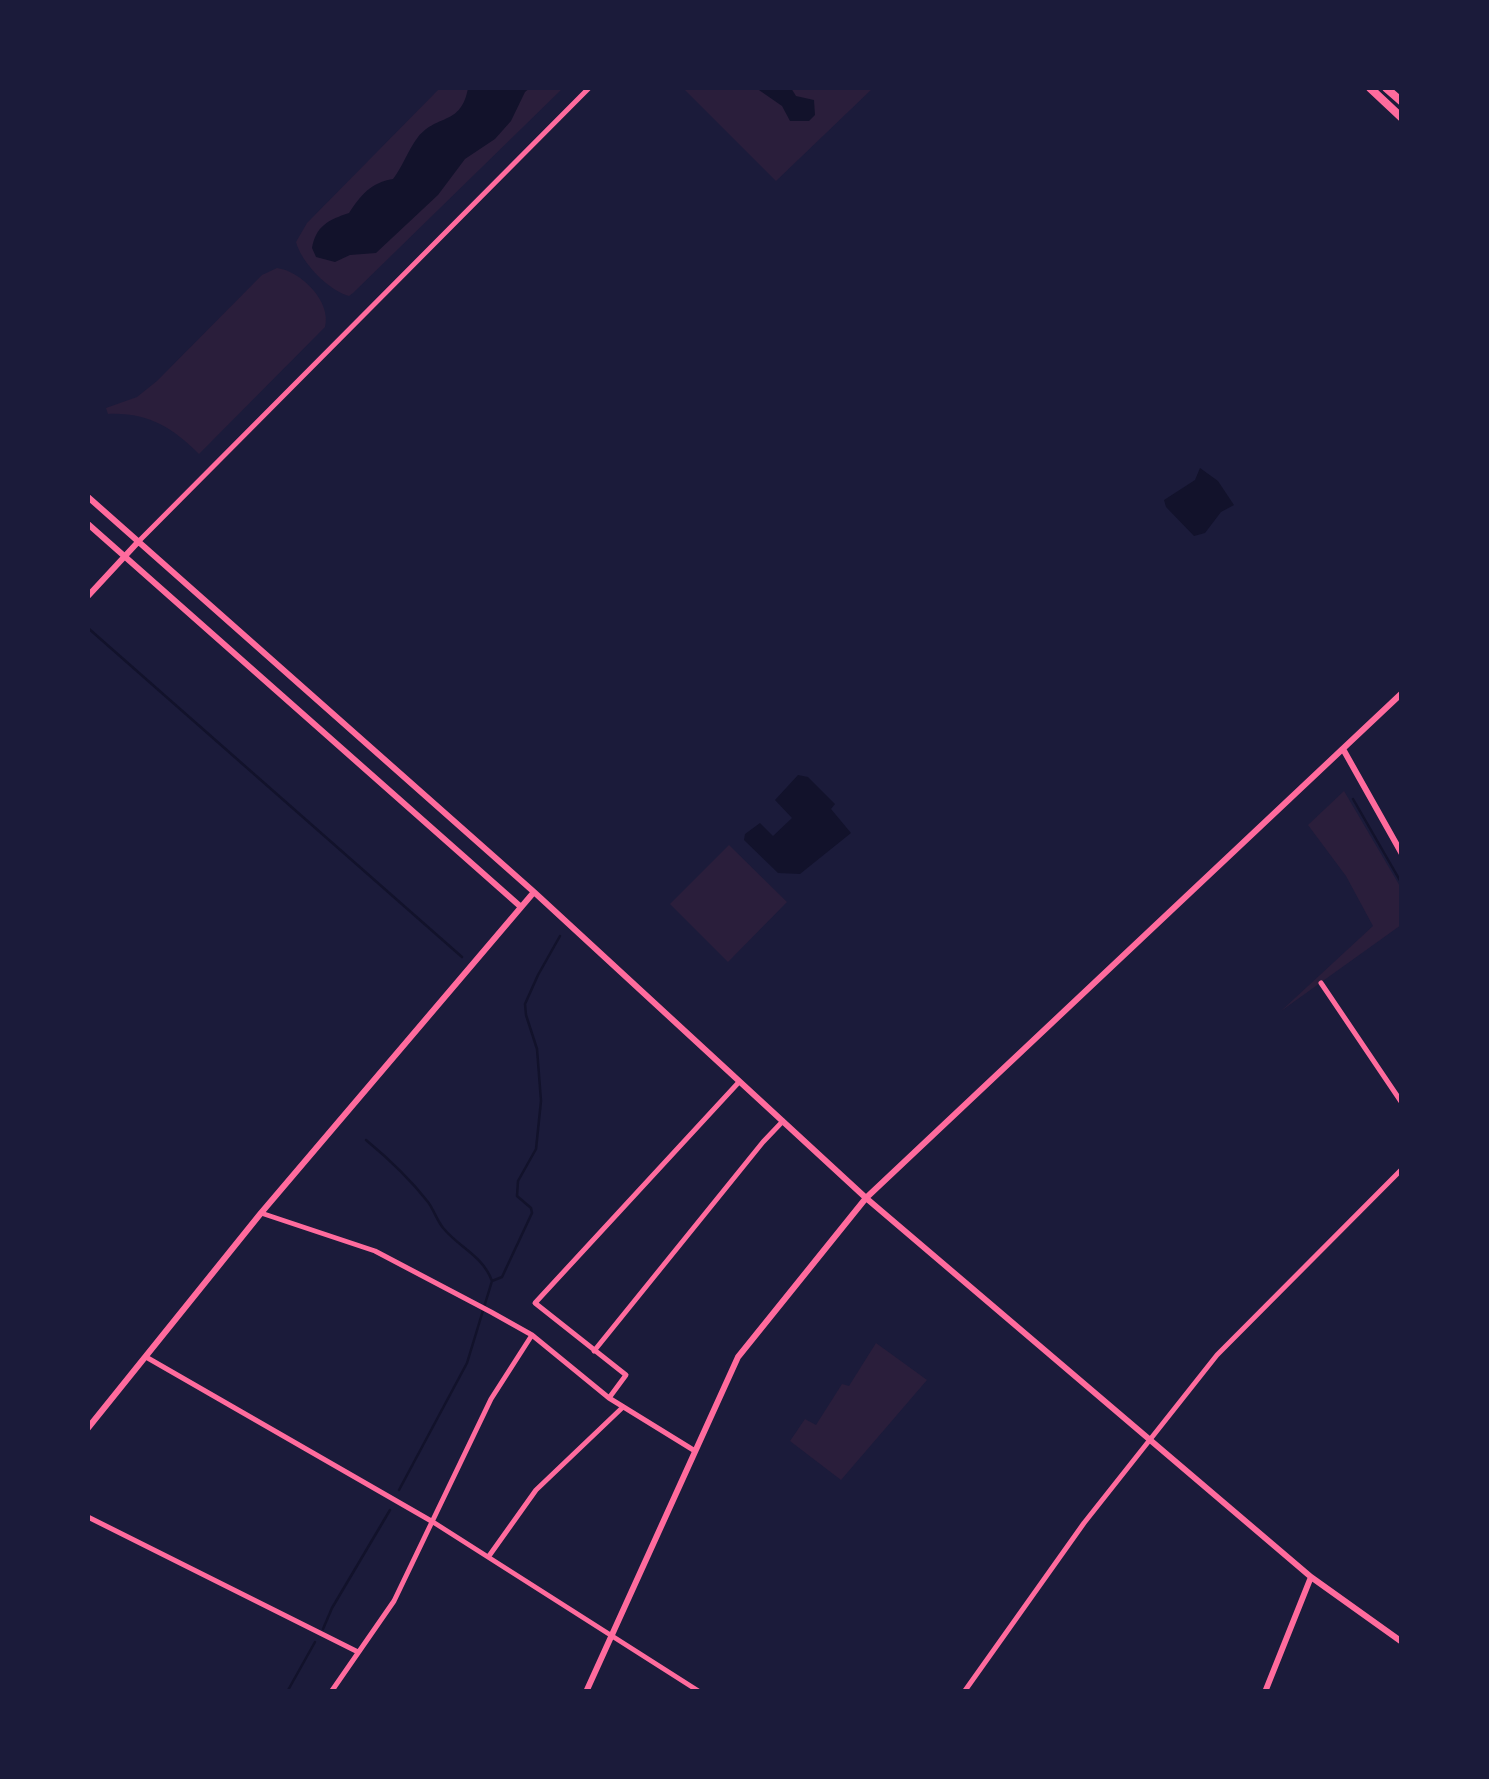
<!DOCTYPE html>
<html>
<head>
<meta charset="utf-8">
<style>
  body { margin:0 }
  #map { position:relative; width:1489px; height:1779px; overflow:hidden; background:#1b1b3a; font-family:"IBM Plex Sans",sans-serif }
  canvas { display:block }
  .frame { position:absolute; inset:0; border:90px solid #1b1b3a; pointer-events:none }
</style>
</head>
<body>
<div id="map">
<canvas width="1489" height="1779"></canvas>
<div class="frame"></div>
</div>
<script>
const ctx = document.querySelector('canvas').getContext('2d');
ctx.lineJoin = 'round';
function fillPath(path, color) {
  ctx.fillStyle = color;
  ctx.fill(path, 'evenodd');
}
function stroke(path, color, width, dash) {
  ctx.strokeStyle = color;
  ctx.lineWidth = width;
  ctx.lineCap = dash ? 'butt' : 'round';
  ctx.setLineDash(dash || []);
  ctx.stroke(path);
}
fillPath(new Path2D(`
  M440,88h123l-210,205 -4,3c-20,-5 -48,-34 -53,-54l11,-19z
  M683,88h190l-97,93z
  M277,268c24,3 55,34 48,59l-126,127c-27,-27 -52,-42 -91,-40l-2,-6 31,-11 20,-16 105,-106z
  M1344,791l57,97v37l-120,86 92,-85 -27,-50 -38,-51z
  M729,845l58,57 -59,60 -58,-58z
  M876,1343l51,37 -86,100 -51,-39 15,-22 11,6 26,-41 7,2z`), '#2a1e3b');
fillPath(new Path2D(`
  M468,88h62l-5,4 -14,29 -16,18 -30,20 -27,36 -62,58 -26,2 -15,7 -19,-5 -4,-9c4,-22 16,-28 37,-35 12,-18 21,-30 44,-34 10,-13 15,-29 25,-42 20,-24 43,-11 50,-49z
  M756,88h35l5,8 18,4 1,15 -6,6h-19l-8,-15z
  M1200,468l18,13 16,24 -13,7 -16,21 -11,3 -28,-29 -2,-7 31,-20z
  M798,775l10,2 27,27 -4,5 20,24 -51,41 -22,-1 -34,-33 1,-6 15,-11 13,13 19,-18 -17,-18z`), '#12122b');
stroke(new Path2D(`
  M88,628l374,329
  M1353,799l49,85
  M366,1140c23,19 44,39 62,62 6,8 9,19 16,27 16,19 39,27 48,52
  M399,1490l68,-127 25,-82 10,-4 30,-64 -1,-5 -14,-12 1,-15 18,-32 5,-48 -4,-52 -11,-34 -1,-11 13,-29 22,-39
  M323,1629l9,-21 58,-98
  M287,1692l28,-50`), '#12122b', 2.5);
stroke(new Path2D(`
  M138,542l451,-454
  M1321,983l81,120
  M261,1213l114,38 116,61 41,23 77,63 86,53
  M594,1351l169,-209 20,-21
  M146,1357l287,165 267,170
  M609,1398l17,-23 -91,-72 204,-221
  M88,1517l270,135
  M489,1556l47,-66 87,-83
  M331,1692l63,-91 97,-202 41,-64
  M964,1692l120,-169 133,-168 185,-186`), '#ff6b9d', 5);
stroke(new Path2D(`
  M88,497l446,395 332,306 445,379 91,65
  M88,524l433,383
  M88,596l50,-54
  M1343,749l59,105
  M88,1428l173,-215 273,-321
  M586,1692l152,-335 128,-159 536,-505
  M1265,1692l46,-115`), '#ff6b9d', 6);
stroke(new Path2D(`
  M1370,88l32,30
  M1386,88l16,14`), '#ff6b9d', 8);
</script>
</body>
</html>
